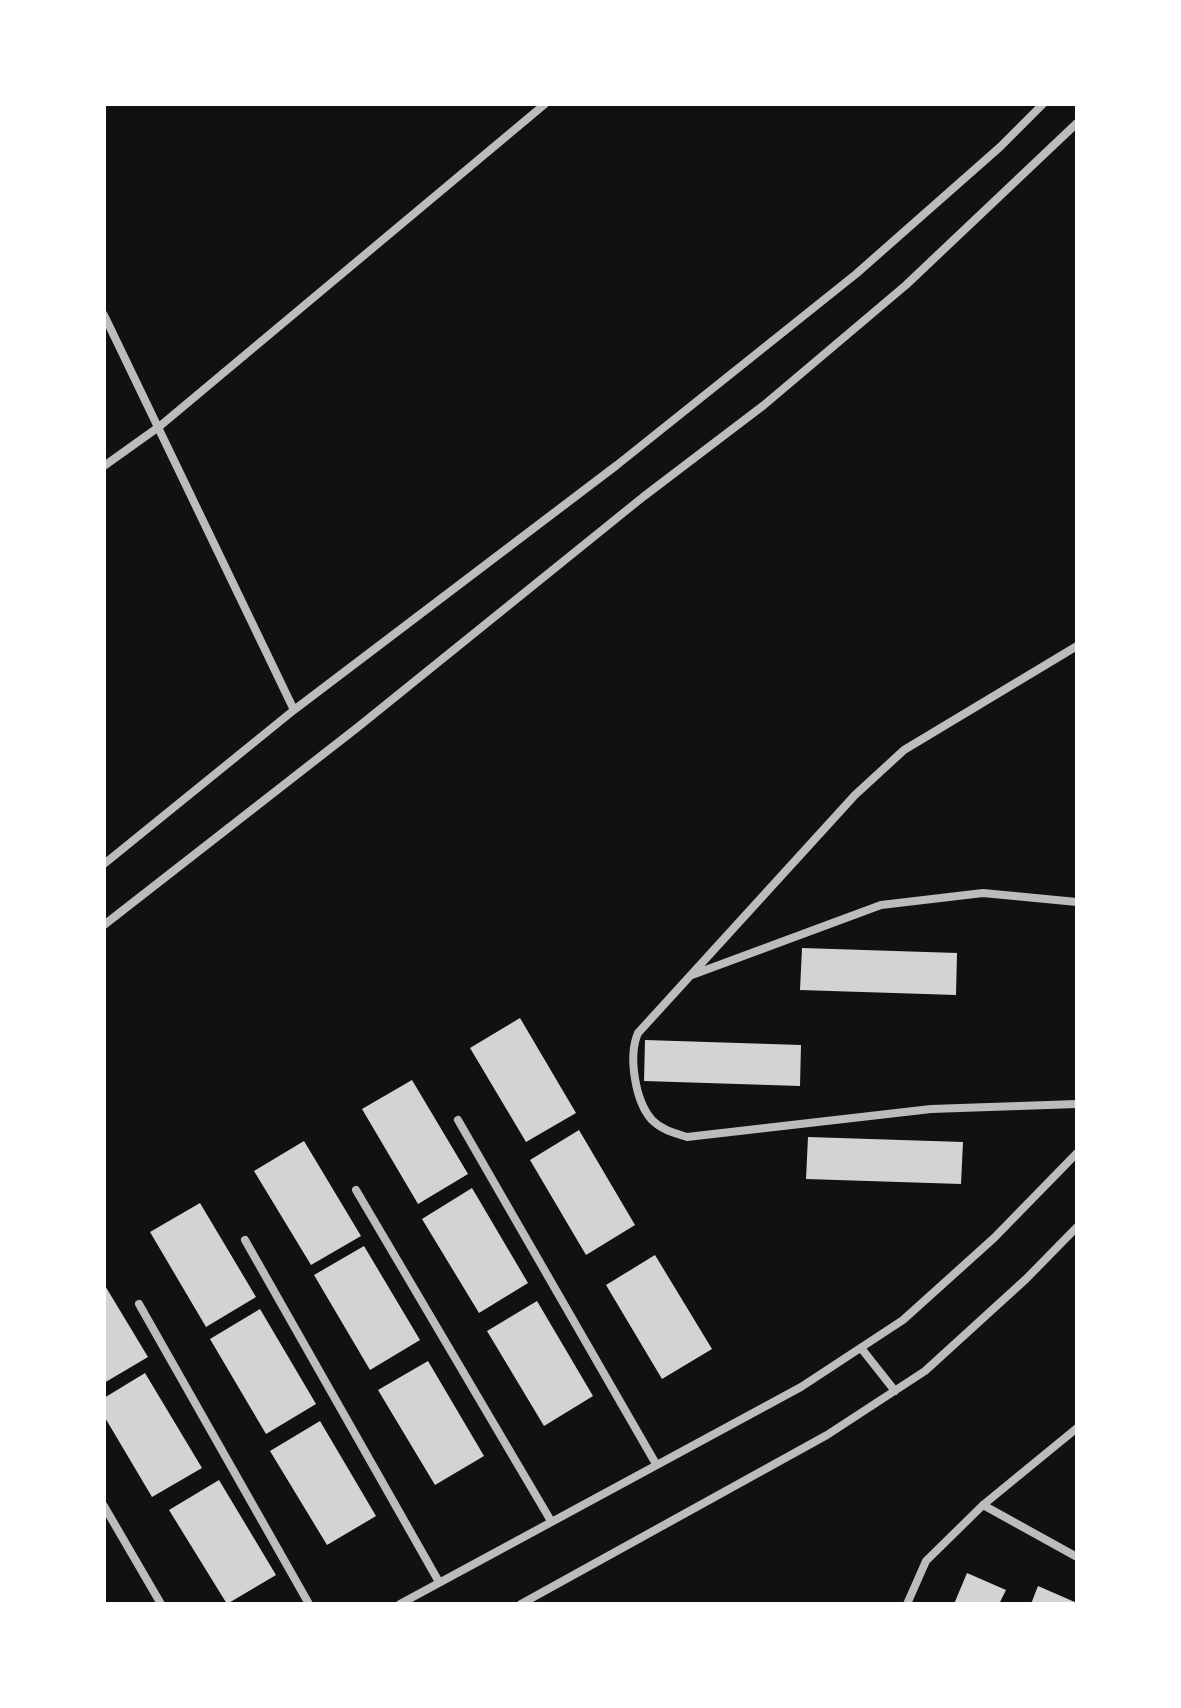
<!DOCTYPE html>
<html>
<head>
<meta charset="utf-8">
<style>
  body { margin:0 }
  #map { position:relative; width:1181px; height:1708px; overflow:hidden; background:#111; font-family:"IBM Plex Sans",sans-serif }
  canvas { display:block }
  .frame { position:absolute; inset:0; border:106px solid #fff; pointer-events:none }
</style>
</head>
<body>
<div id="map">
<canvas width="1181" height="1708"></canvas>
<div class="frame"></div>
</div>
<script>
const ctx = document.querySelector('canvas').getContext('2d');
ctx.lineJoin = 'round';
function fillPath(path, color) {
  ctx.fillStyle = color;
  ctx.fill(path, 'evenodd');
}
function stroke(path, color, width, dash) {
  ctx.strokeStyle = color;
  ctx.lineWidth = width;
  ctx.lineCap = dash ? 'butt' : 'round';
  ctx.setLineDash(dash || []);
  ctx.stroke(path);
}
fillPath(new Path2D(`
  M802,948l155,5 -1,42 -156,-5z
  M520,1018l56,95 -50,29 -56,-94z
  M645,1040l156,5 -1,41 -156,-5z
  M412,1080l56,94 -50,30 -56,-95z
  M579,1130l56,95 -49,30 -56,-95z
  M808,1137l155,5 -2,42 -155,-5z
  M304,1141l57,95 -50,29 -57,-94z
  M472,1188l56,95 -49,30 -57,-94z
  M200,1203l56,94 -50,30 -56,-95z
  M364,1246l56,94 -50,30 -56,-95z
  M655,1255l57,94 -50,30 -56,-94z
  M104,1284l44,73 -44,26z
  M537,1301l56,95 -49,30 -57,-95z
  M260,1309l56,95 -50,30 -56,-95z
  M428,1361l56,95 -49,29 -57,-95z
  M145,1373l57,95 -50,29 -48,-81v-18z
  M320,1421l56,95 -49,29 -57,-94z
  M219,1480l57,95 -49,29 -58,-94z
  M967,1573l39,17 -7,14h-45z
  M1038,1586l39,17v1h-46z`), '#d3d3d3');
stroke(new Path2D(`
  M104,315l190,395
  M104,466l56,-40 385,-322
  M1077,646l-173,104 -49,45 -217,238c-10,23 -3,68 14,87 10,10 22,13 35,17l244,-28 146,-5
  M104,864l190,-154 323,-245 239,-191 144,-127 43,-43
  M104,925l254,-198 285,-230 121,-92 142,-120 171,-162
  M692,975l189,-70 102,-12 94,9
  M458,1120l198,344
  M356,1190l195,331
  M245,1240l194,342
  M139,1304l170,300
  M861,1348l34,43
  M983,1505l94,52
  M104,1506l57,98
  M400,1604l401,-217 102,-67 91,-82 83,-85
  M521,1604l306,-169 98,-64 101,-92 51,-52
  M907,1604l19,-43 57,-56 94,-77`), '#bcbcbc', 8);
</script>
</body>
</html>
